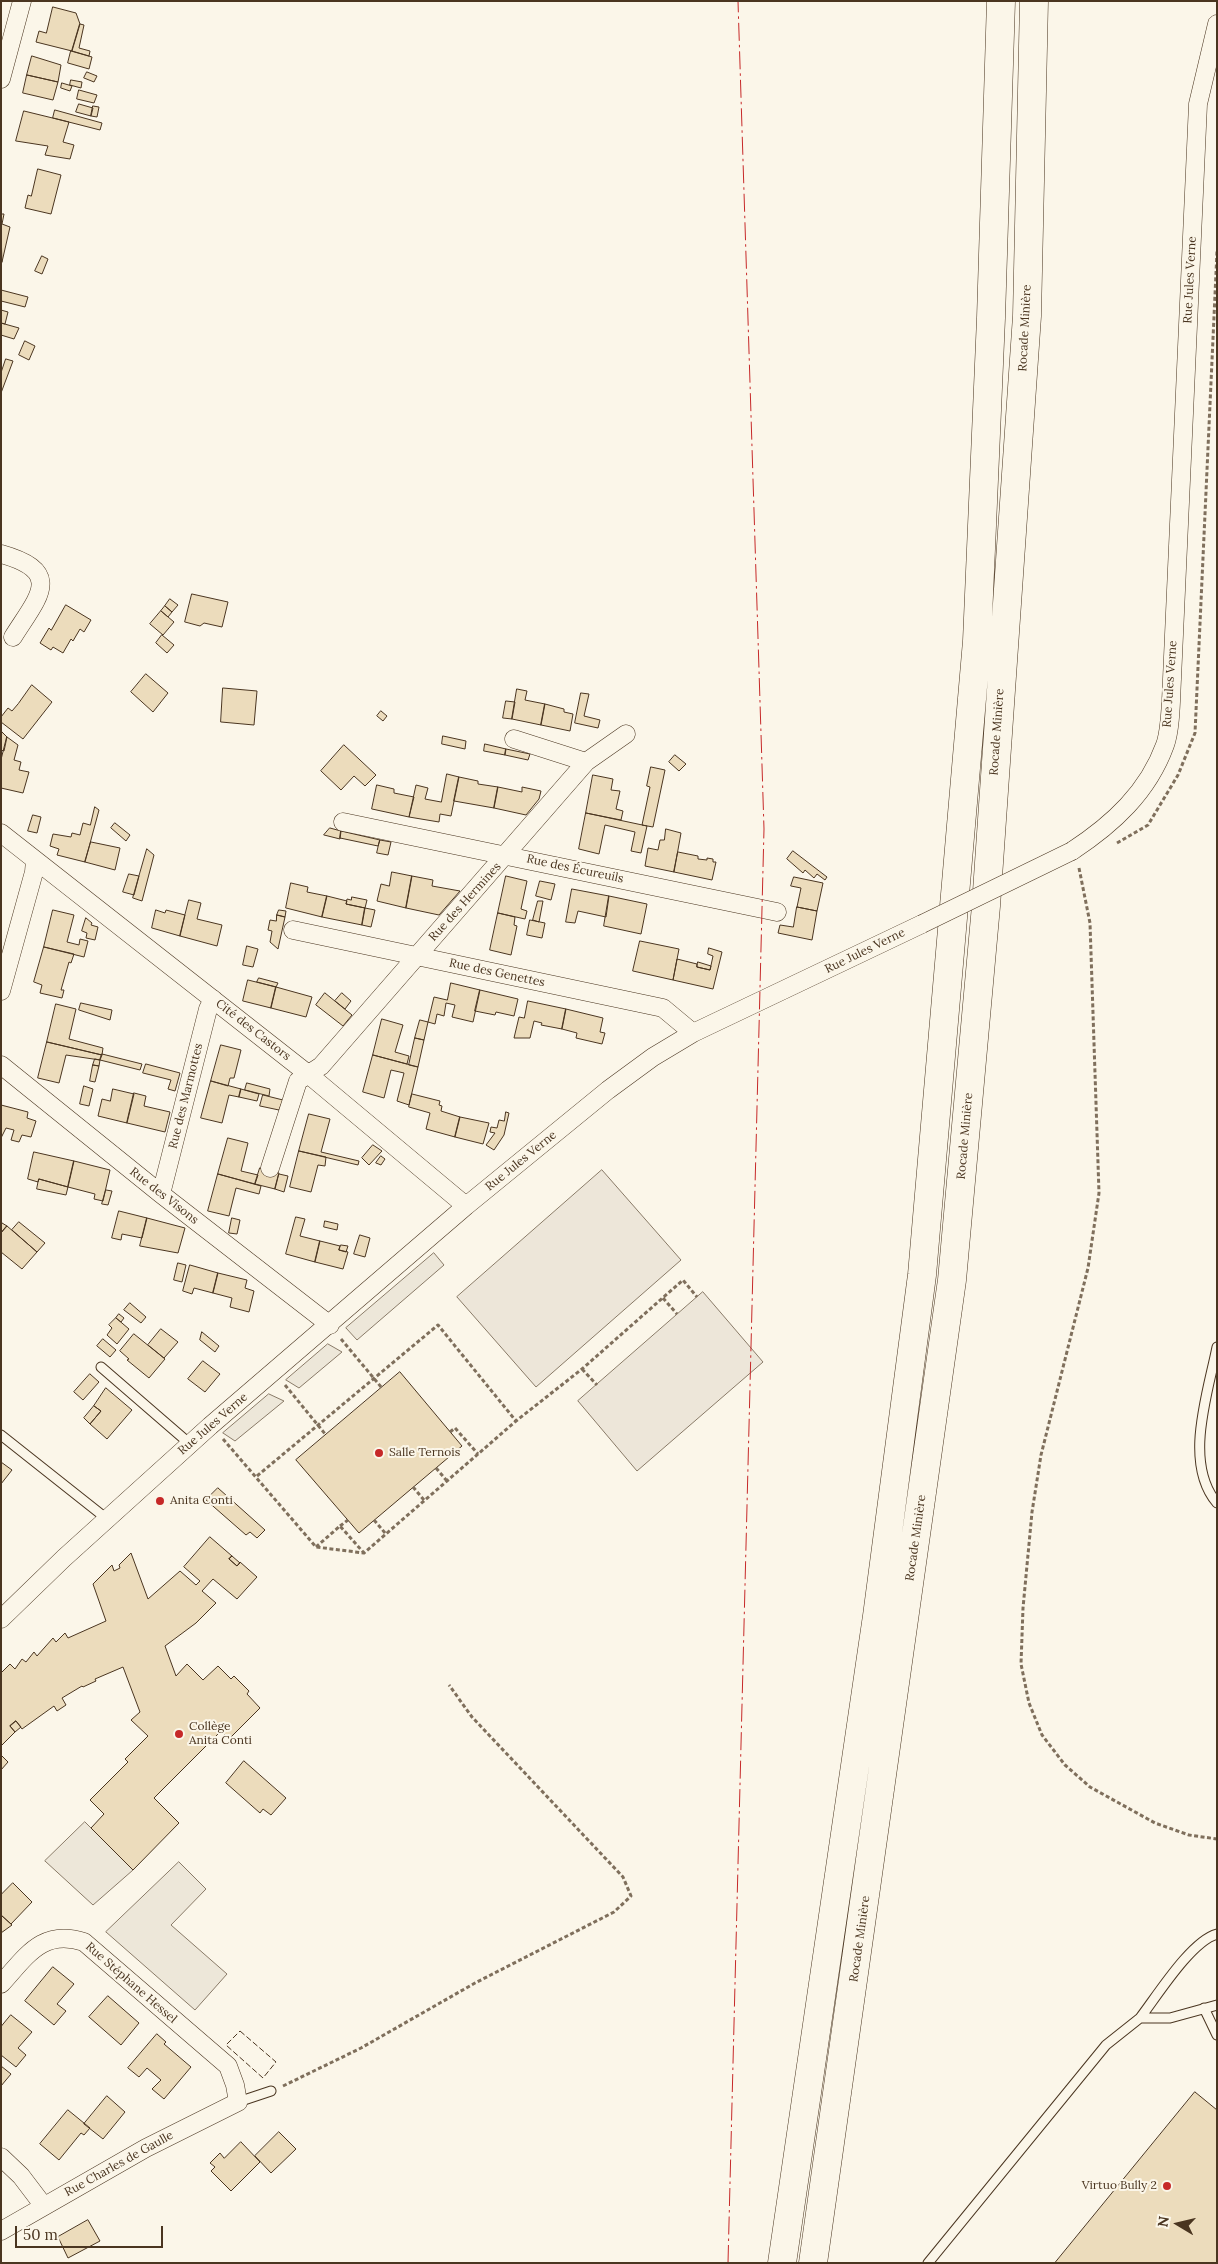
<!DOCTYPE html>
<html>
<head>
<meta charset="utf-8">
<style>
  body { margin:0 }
  #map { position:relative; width:1218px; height:2264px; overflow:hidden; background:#fbf6e9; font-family:Lora,serif }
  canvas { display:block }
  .frame { position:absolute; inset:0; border:2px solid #4a3520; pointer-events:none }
  .north { position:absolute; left:1153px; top:2199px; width:50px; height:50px; -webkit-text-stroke:4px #fbf6e9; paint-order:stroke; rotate:279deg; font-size:14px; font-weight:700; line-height:20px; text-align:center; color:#4a3520 }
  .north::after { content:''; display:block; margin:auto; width:18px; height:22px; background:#4a3520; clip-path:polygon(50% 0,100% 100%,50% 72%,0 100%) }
  .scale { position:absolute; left:15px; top:2226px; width:148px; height:22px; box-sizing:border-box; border:2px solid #4a3520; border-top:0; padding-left:6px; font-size:15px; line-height:18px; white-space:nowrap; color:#4a3520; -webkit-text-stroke:4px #fbf6e9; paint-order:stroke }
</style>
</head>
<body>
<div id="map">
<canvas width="1218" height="2264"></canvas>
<div class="frame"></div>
<div class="north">N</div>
<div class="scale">50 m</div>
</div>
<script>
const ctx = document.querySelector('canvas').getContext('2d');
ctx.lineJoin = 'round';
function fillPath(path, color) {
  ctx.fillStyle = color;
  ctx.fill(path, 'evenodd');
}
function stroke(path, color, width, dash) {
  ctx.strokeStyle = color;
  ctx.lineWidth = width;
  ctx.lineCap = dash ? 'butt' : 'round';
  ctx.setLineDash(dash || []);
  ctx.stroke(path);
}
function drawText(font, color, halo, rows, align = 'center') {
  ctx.font = font + ' Lora,serif';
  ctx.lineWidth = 4;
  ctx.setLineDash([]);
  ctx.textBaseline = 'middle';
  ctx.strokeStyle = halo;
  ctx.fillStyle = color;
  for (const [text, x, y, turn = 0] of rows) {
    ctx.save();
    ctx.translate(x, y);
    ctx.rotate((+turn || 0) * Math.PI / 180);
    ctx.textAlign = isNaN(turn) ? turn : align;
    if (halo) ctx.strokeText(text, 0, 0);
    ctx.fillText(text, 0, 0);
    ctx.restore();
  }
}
const green = new Path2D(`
  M602,1170l79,90 -145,127 -79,-90z
  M703,1292l60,70 -126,109 -59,-70z`);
fillPath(green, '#ede6d9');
stroke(green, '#887966', 1);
const parking = new Path2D(`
  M434,1253l10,12 -87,75 -11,-12z
  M328,1344l14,8 -43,36 -13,-8z
  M269,1394l15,7 -49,40 -12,-8z
  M85,1822l48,48 -40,35 -48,-44z
  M179,1862l27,27 -35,36 56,49 -32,36 -89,-78z`);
fillPath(parking, '#ede7d9');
stroke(parking, '#887966', 1);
const building = new Path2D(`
  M53,7l23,6 4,11 -8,27 -36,-9 3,-11 7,2z
  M80,24l4,1 -5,23 11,3 -1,5 -17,-5z
  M71,51l21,6 -3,12 -21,-6z
  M32,56l29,9 -3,17 -31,-7z
  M87,72l10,4 -3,6 -10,-4z
  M27,75l31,7 -5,18 -30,-7z
  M71,80l11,2 -1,6 -11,-3z
  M62,83l10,3 -2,5 -9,-3z
  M79,90l18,5 -3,8 -17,-4z
  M79,104l14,4 -2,8 -15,-4z
  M93,106l6,1 -2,10 -6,-1z
  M55,110l47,13 -2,7 -47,-12z
  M24,111l45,11 -6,20 11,3 -4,14 -25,-4 3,-9 -32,-5z
  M38,169l23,6 -10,39 -26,-6 3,-13 3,1z
  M1,214h3l-2,10 8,3 -8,35z
  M42,256l6,3 -6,15 -7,-3z
  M1,290l27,7 -3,10 -24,-6z
  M1,310l7,2 -3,12 -4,-1z
  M1,323l18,5 -5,11 -13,-4z
  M25,341l10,5 -6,14 -10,-5z
  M6,359l7,2 -12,32v-20z
  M192,594l36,8 -6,25 -18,-4 -4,3 -15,-4z
  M170,599l8,6 -6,7 -7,-6z
  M66,605l25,15 -7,12 -4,-3 -7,12 -2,-2 -8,14 -10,-6 -2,3 -11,-7 9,-15 2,2z
  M165,606l7,6 -4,5 -7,-6z
  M161,611l13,11 -11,13 -13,-11z
  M162,635l12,10 -7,8 -11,-10z
  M146,674l22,19 -15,19 -22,-20z
  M32,685l20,17 -29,37 -22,-17v-5l7,-9 4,3 6,-7z
  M223,688l34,3 -3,34 -33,-3z
  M517,689l10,2 -2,9 20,4 -4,21 -29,-6z
  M581,693l8,1 -5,22 16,4 -2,8 -23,-5z
  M506,701l9,1 -3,17 -9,-1z
  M545,704l19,5v3l9,2 -3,17 -29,-6z
  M381,711l6,5 -4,5 -6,-5z
  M2,732l5,5 -3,14 -3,-1z
  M443,736l23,5 -1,8 -23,-5z
  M7,737l11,8 -4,15 7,2 -2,8 10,2 -6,21 -22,-5v-28z
  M485,744l21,5 -1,6 -21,-4z
  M344,745l32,30 -11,11 -11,-10 -13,14 -20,-19z
  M506,749l24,5 -2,6 -23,-5z
  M675,755l11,9 -7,7 -10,-9z
  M651,767l14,3 -12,57 -11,-2 8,-38 -3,-1z
  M447,774l12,3 -8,39 -11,-2 -1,8 -30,-5 7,-32 12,3 -3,11 16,3z
  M593,775l20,4 -2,11 9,1 -4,18 7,2 -2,9 -35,-7z
  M459,777l19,4v3l20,3 -4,21 -40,-7z
  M377,785l17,4v4l20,4 -5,20 -37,-8z
  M498,787l24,5v-5l19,4 -2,8 -13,16 -32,-7z
  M95,807l4,3 -14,52 -28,-7 2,-6 -9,-3 3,-12 18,3 1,-4 8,2 3,-12 7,2z
  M586,813l61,13 -6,27 -10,-2 4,-19 -30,-7 -6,29 -20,-5z
  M33,815l8,2 -4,16 -9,-2z
  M115,823l15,12 -4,6 -15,-13z
  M330,828l11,3 -1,8 -16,-4z
  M666,829l15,4 -7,39 -29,-6 3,-18 10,2 2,-10h4z
  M341,831l39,9 -2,6 -38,-8z
  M380,840l11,2 -3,13 -11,-2z
  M91,842l29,6 -5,22 -30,-8z
  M147,849l7,6 -12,46 -9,-3z
  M793,851l34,26 -2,3 -8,-6 -3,4 -9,-8 -2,3 -16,-14z
  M678,852l20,4v3l9,1v-2l6,1v3h3l-4,18 -38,-8z
  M392,872l20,4 -6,32 -29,-7 4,-17 8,2z
  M129,874l10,2 -5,19 -11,-3z
  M412,876l21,4 -1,6 28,5 -21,24 -33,-7z
  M506,876l21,5 -6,28 6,2 -2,8 -27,-6z
  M794,877l29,6 -6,28 -20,-4 4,-19 -10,-2z
  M540,881l15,3 -4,16 -15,-4z
  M291,883l17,4 -1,5 20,4 -5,21 -36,-9z
  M572,889l37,7 -3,21 -28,-6 -3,12 -9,-1z
  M327,896l20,5 -1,3 19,4 -3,17 -40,-8z
  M609,896l38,8 -6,30 -37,-8z
  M352,897l15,3 -2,8 -19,-4 1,-5 4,1z
  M189,900l12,3 -4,16 25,6 -5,21 -37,-10z
  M538,901h5l-4,21 -6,-2z
  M797,907l20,4 -5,29 -34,-7 2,-8 13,2z
  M365,908l10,2 -4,17 -9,-2z
  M53,910l21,5 -7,27 12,3 1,-6 8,2 -4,16 -40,-10z
  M156,910l9,3 1,-3 19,5 -5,21 -28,-8z
  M279,910l7,1 -1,6 -8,-2z
  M498,913l17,4 -1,8 3,1 -6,29 -21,-5z
  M277,915l8,2 -7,32 -8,-7 2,-11 -4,-1 2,-10 6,1z
  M86,918l6,5 -1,2 7,2 -3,13 -9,-2 1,-5 -5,-2z
  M530,920l15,3 -3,15 -15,-3z
  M640,941l39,8 -6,31 -40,-9z
  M247,946l11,3 -5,18 -10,-2z
  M44,947l30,7 -3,9 -2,-1 -8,28h3l-2,8 -22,-5 2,-8 -8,-3z
  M709,948l13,4 -9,37 -40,-9 4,-21 20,5v3l13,3 3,-14 -5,-2z
  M698,962l13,4 -1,4 -13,-3z
  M259,978l19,5 -2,4 -19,-5z
  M248,980l28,7 -5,21 -28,-7z
  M451,983l29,7 -7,32 -21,-5 3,-12 -9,-2 -2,13 -7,-2 -2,10 -7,-2 6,-25 13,3z
  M276,987l36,10 -6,20 -35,-9z
  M480,990l38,9 -4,17 -18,-4 -1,3 -20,-4z
  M325,993l27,22 -9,11 -27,-21z
  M342,993l9,8 -6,8 -10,-8z
  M528,1001l38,8 -4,20 -21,-4 1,-2 -8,-2 -4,17h-16l5,-21 5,1z
  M81,1003l31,7 -2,10 -31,-10z
  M56,1004l20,5 -7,30 34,9 -1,7 -55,-13z
  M566,1009l37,9 -3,14 5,1 -3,11 -26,-6 1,-5 -15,-4z
  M382,1019l21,6 -8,27 14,4 -2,8 -34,-9z
  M420,1020l8,2 -4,18 -9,-2z
  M415,1038l9,2 -6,27 -9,-2z
  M47,1042l55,13 -2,5 -34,-5 -7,28 -21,-5z
  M221,1045l20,5 -7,28h-4l-2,8 -17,-5z
  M102,1054l40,10 -2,6 -40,-10z
  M373,1055l45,12 -9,38 -12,-4 7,-28 -13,-3 -7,28 -21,-6z
  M95,1059l5,1 -1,6 -6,-1z
  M146,1064l34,9 -5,18 -7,-2 3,-9 -28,-7z
  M93,1065l6,1 -4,16 -5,-1z
  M211,1081l30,8 -2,8 -10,-2 -7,28 -21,-5z
  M247,1083l23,6 -1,7 -24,-6z
  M84,1086l9,3 -4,17 -9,-2z
  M113,1089l21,5 -7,29 -29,-7 4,-17 8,2z
  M241,1089l18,5 -2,7 -18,-4z
  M134,1093l12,3 -2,10 26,6 -5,20 -38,-9z
  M412,1094l28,7 -1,4 3,1 -1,5 19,6 -5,20 -29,-8 4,-16 -21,-6z
  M263,1095l20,5 -4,10 -19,-4z
  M1,1105l27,7 -1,6 9,3 -5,16 -9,-2 -3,7 -8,-2 3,-10 -8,-2 -5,10z
  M506,1112l3,1 -5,22 -10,15 -8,-5 9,-12 -5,-1 1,-5 6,1 2,-8 5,1z
  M309,1114l21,5 -9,33 38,9 -1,4 -59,-14z
  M460,1117l29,6 -6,21 -28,-7z
  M228,1138l20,5 -7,28 17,4 -3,9 -37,-10z
  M373,1145l9,6 -13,14 -7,-7z
  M299,1151l27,6 -1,9 -7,-1 -7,27 -21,-5z
  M34,1152l40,9 -6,26 -29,-8 -1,3 -10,-3z
  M381,1156l4,3 -4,6 -5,-2z
  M74,1161l36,9 -7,31 -9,-2 1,-5 -27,-7z
  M260,1168l19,5 -4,16 -20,-5z
  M218,1174l43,12 -2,8 -23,-6 -7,28 -21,-5z
  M279,1174l9,2 -4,16 -9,-3z
  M39,1179l29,8 -2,8 -29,-6z
  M106,1190l6,1 -4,14 -6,-1z
  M119,1211l28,7 -5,20 -20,-4 -1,6 -9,-2z
  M296,1217l9,2 -5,17 20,5 -5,21 -29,-8z
  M147,1218l38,10 -7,25 -38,-7z
  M232,1218l8,2 -3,14 -8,-1z
  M325,1221l13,3 -1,6 -13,-3z
  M19,1222l26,21 -8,9 -25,-22z
  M2,1223l5,3 -6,7v-9z
  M7,1226l30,26 -15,17 -21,-17v-19z
  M360,1235l10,3 -5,19 -11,-3z
  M320,1241l20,5 -1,4 9,2 -5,17 -28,-7z
  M341,1245l7,1 -2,6 -7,-2z
  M178,1263l8,2 -4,17 -8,-2z
  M190,1265l28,8 -5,20 -19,-5 -2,6 -9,-3z
  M218,1273l29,7 -2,8 9,3 -5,21 -19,-5 2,-9 -19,-5z
  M130,1303l16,14 -5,6 -17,-13z
  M119,1314l5,4 -3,4 -5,-4z
  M116,1318l13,11 -12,15 -10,-9 5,-7 -3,-3z
  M161,1329l17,13 -14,16 -16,-13z
  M202,1332l17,14 -4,6 -15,-12z
  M134,1334l31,25 -16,19 -22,-18 2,-1 -9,-8z
  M103,1339l13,11 -6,7 -13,-11z
  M203,1361l17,13 -15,18 -17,-13z
  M400,1372l62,74 -103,87 -63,-73z
  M90,1374l9,8 -16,18 -9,-8z
  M106,1388l26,22 -25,29 -17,-15 11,-13 -7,-5z
  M94,1406l7,5 -11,13 -6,-6z
  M1,1462l11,8 -11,14z
  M218,1488l47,42 -8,8 -7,-6 -4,3 -40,-35z
  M210,1537l22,19 -3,3 8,7 3,-4 17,15 -20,22 -24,-20 -11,12 14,12 -20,20 -31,23 11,30 11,-12 16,16 15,-14 13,13 3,-3 15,15 -2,3 13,14 -31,31 -8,-8 -67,67 25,25 -46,47 -42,-42 13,-14 -14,-14 38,-38 -3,-3 23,-23 -17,-16 9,-8 -17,-45 -28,12 1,2 -13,6 -1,-1 -20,12 4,7 -9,6 -3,-5 -32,23 -6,-8 -6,5 5,6 -14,14v-73l9,-9 5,5 7,-10 4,3 8,-10 3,4 16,-18 3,4 9,-9 3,5 38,-17 -13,-37 19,-19 2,6 6,-3 -1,-3 12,-12 17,46 32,-28 16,14 4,-4 -16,-14z
  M232,1556l8,7 -3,3 -8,-7z
  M16,1721l5,6 -6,5 -5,-6z
  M1,1755l7,7 -7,8z
  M244,1761l42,37 -15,17 -8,-6 -3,4 -34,-30z
  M13,1883l19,19 -21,22 -10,-9v-20z
  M1,1915l11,10 -11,8z
  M53,1967l21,17 -17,20 9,7 -12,14 -29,-24z
  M108,1996l31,27 -18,22 -32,-28z
  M11,2015l21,17 -14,16 8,7 -10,12 -15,-12v-28z
  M157,2034l9,8 -2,2 27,23 -27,32 -12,-10 9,-9 -14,-12 -8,9 -11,-9z
  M1,2066l10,8 -10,12z
  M1195,2092l22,18v153h-162z
  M107,2096l18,16 -22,27 -19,-15z
  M68,2110l22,18 -6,7 -3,-2 -22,27 -19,-16z
  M279,2132l17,17 -25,24 -16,-17z
  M241,2142l19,20 -29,29 -20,-20 4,-4 -5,-4 10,-10 4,5z
  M88,2220l12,21 -32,17 -10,-21z`);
fillPath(building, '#ecdcbc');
stroke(building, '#4a3520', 1);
const service = new Path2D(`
  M1217,1347c-9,46 -34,116 0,156
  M101,1367l89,77
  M1,1435l106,84
  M1204,2008l13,27
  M1140,2018c17,-22 51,-77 77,-84
  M238,2102l33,-11
  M928,2263l178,-218 34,-27h30l47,-13`);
const minor = new Path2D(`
  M1,79l21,-78
  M1,554c64,18 37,43 12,83
  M514,739l72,23
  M343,822l434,90
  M1,833l307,241 158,132
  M1072,851c41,-27 76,-59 93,-106 6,-16 6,-48 7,-66l26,-575 19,-80
  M293,930l370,78 30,25
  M1,991l33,-119 1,-12
  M1,1065l160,129 169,131
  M270,1168l28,-87 23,-15 265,-304 40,-28
  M161,1194l47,-185 5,-10
  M1,1619l63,-61 146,-132 256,-220 142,-116 45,-33 40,-24 229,-109
  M1,1984c25,-27 41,-56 83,-42l144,124 7,19 3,17 -92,46 -145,83
  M1,2157l20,19 22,29`);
const motorway = new Path2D(`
  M782,2263l95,-647 45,-341 55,-634 14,-323 10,-317
  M813,2263l139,-983 34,-374 41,-590 7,-315`);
stroke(service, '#4a3520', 11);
stroke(minor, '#4a3520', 19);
stroke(motorway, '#4a3520', 29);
stroke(new Path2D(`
  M1117,843l31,-18 30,-50 17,-42 22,-482
  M1079,868l11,55 9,270 -11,75 -47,187 -9,57 -9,96 -2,56 8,39 13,32 23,30 25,22 65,36 34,12 28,4
  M663,1298l14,16
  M341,1339l41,49
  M582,1369l15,16
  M285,1385l41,50
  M450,1432l5,-4 23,26
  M223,1439l93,108 48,6 152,-132
  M436,1468l11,13
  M257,1476l181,-151 78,96 66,-52 101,-89 14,17
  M413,1487l11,13
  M374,1520l12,14
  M340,1526l8,-6
  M316,1547l24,-21 24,27
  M283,2086l78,-38 114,-65 139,-71 17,-16 -8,-19 -151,-160 -23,-32`), '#7f6f5c', 3, [4, 2.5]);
stroke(service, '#fbf6e9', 9);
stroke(minor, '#fbf6e9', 18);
stroke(motorway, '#fbf6e9', 28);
const minorBridge = new Path2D(`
  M922,924l150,-73`);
stroke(minorBridge, '#4a3520', 19, []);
stroke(minorBridge, '#fbf6e9', 18);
stroke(new Path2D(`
  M240,2031l36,31 -13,16 -37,-33z`), '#4a3520', 1, [6, 2.5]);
stroke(new Path2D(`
  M728,2263l36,-1434 -26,-828`), '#c62828', 1, [18, 4, 2.5, 4]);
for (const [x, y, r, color] of [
  [379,1453,5,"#c62828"],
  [160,1501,5,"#c62828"],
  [179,1734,5,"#c62828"],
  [1167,2186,5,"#c62828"]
]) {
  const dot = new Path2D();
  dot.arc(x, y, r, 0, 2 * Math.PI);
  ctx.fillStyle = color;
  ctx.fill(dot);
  stroke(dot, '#fbf6e9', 2);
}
drawText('12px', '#4a3520', '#fbf6e9', [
  ["Rue Jules Verne",1190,280,-87],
  ["Rocade Minière",1025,328,-87],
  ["Rue Jules Verne",1170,684,-86],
  ["Rocade Minière",997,732,-86],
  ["Rue des Écureuils",575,869,12],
  ["Rue des Hermines",465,902,-48],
  ["Rue Jules Verne",865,951,-26],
  ["Rue des Genettes",497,973,12],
  ["Cité des Castors",253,1030,38],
  ["Rue des Marmottes",186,1096,-76],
  ["Rocade Minière",965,1136,-85],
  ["Rue Jules Verne",521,1161,-39],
  ["Rue des Visons",164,1196,38],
  ["Rue Jules Verne",213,1424,-41],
  ["Rocade Minière",916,1538,-82],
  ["Rocade Minière",860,1939,-82],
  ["Rue Stéphane Hessel",131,1983,41],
  ["Rue Charles de Gaulle",119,2164,-29]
]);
drawText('12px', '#4a3520', '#fbf6e9', [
  ["Salle Ternois",389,1453],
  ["Anita Conti",170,1501],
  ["Collège",189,1727],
  ["Anita Conti",189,1741],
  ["Virtuo Bully 2",1157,2186,"right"]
], 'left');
</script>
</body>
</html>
